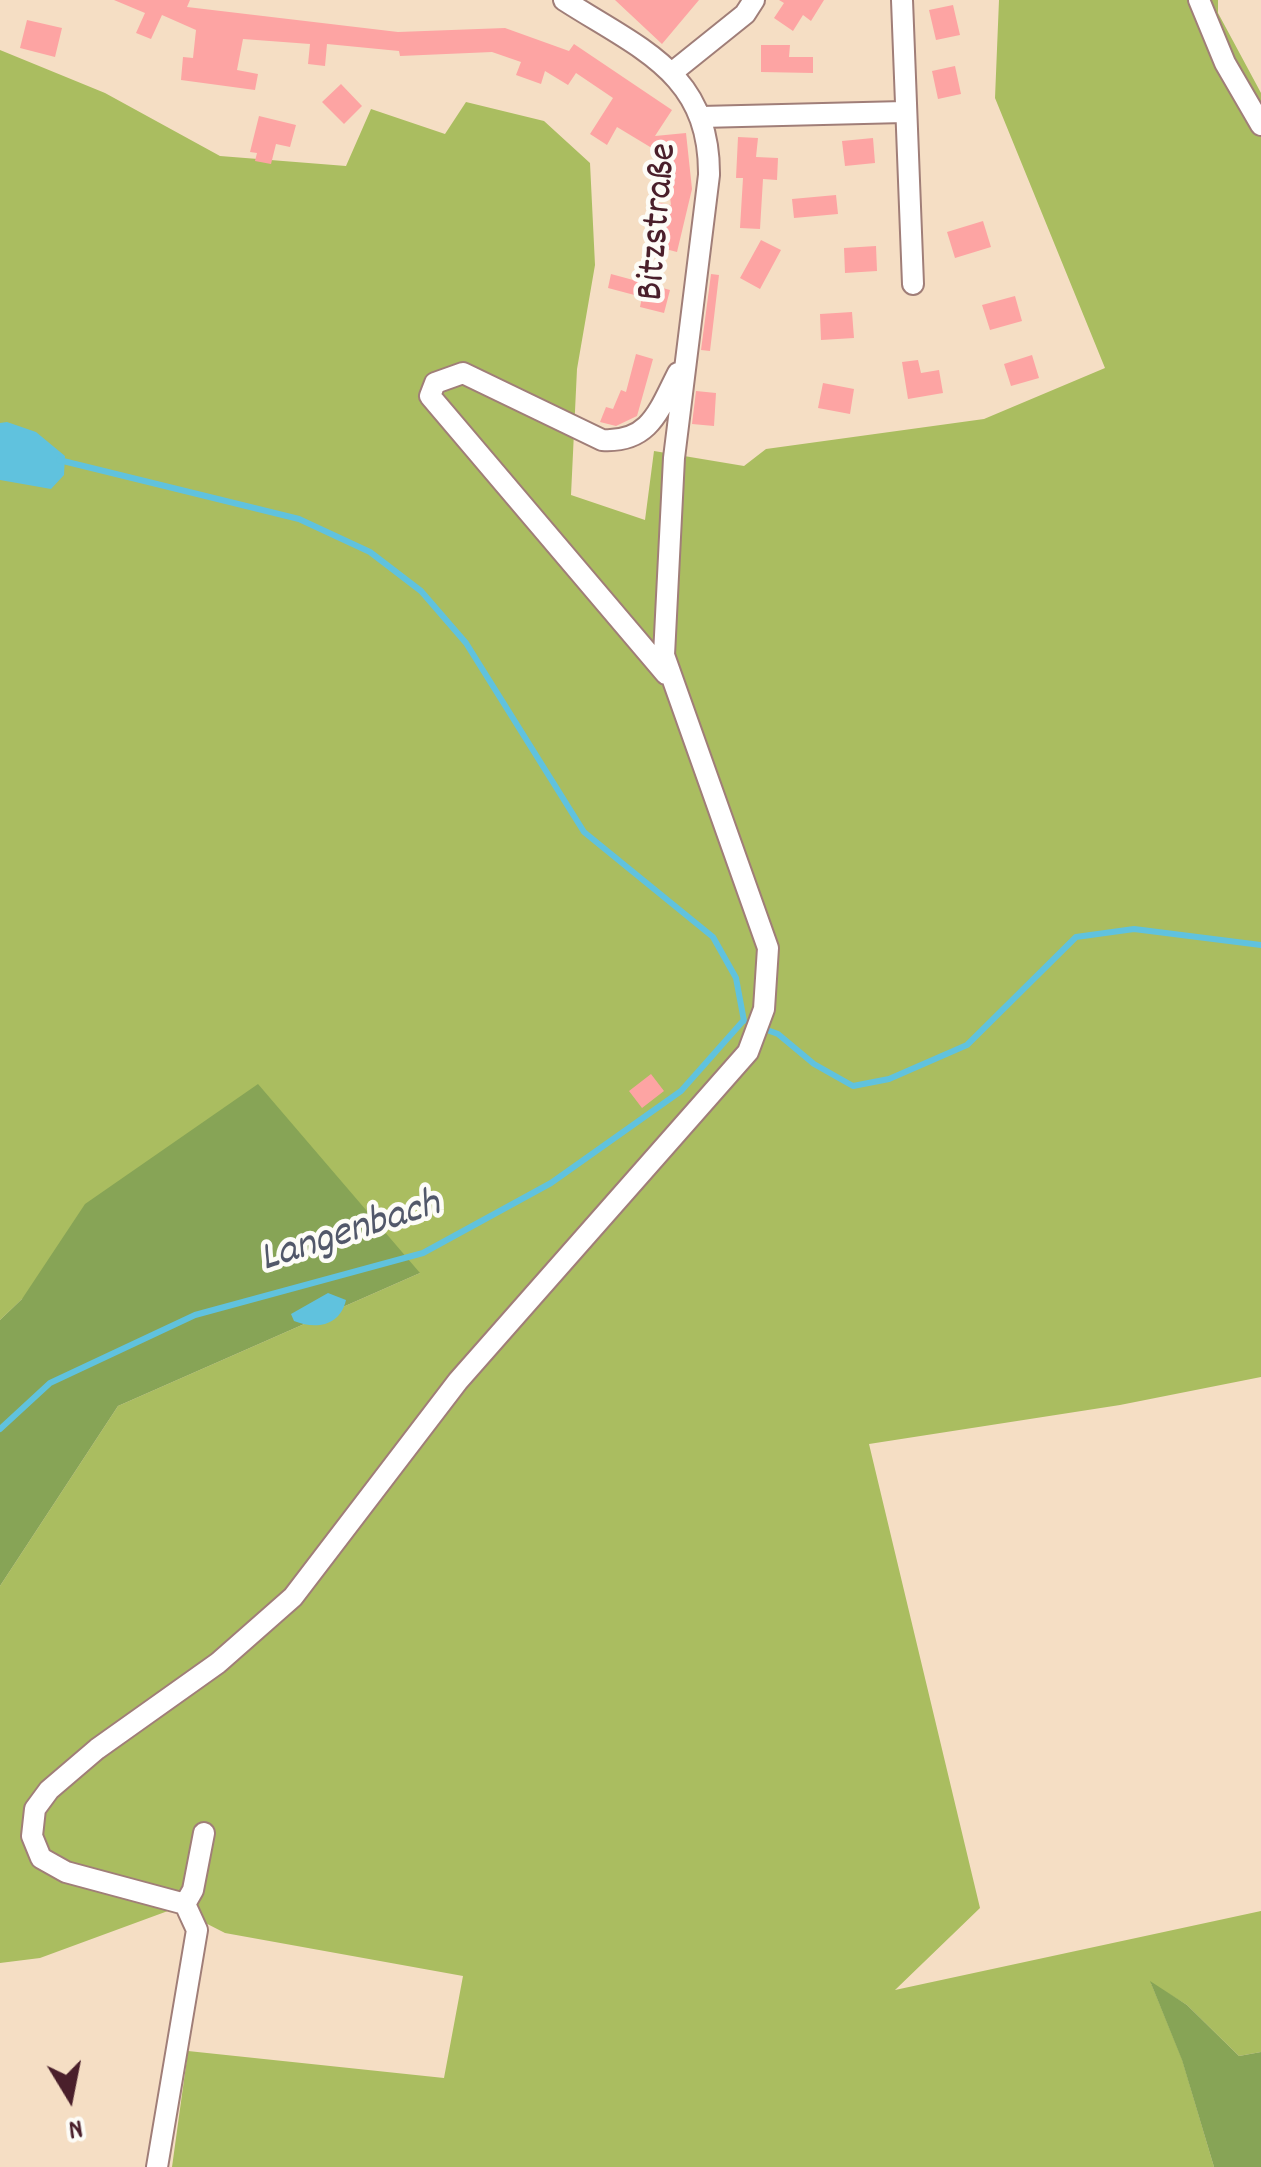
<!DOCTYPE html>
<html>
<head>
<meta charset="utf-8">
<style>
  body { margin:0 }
  #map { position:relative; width:1261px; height:2167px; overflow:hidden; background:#f5dec4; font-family:Dekko,sans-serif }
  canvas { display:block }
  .north { position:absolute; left:20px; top:2047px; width:100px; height:100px; -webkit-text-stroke:8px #fdfcf7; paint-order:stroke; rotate:170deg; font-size:28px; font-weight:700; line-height:40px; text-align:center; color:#4a1f2b }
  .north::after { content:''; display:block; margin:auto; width:35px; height:45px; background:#4a1f2b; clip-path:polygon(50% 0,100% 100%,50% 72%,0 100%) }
</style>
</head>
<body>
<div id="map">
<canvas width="1261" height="2167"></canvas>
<div class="north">N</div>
</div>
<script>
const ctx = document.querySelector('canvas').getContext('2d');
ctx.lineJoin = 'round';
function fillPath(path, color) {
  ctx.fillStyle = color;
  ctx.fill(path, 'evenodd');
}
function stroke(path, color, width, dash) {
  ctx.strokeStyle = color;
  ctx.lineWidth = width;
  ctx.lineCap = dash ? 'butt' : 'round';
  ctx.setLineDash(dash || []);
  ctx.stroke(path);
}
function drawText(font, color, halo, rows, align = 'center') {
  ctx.font = font + ' Dekko,sans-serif';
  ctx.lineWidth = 9;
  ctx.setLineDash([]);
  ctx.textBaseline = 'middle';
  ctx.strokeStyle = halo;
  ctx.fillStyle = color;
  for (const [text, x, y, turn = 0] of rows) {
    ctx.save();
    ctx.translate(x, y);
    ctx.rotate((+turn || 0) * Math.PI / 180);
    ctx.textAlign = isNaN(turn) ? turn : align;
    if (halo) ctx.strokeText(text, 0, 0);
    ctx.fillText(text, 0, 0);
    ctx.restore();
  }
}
fillPath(new Path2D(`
  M999,0h219v13l43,80v1284l-141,28 -251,39 111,464 -85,82 366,-79v141l-22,4 -52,-51 -36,-22 31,76 32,108h-1042l16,-116 256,27 19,-102 -238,-43 -49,-25 -136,50 -40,5v-377l118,-180 302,-133 -398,26 -22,21v-1270l105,43 115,63 126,10 25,-57 74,25 21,-32 78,19 46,42 5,102 -18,104 -6,126 74,25 9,-69 90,15 22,-17 218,-30 121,-51 -110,-270z`), '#aabd60');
fillPath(new Path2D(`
  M258,1084l162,189 -302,133 -118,180v-266l22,-21 63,-95z
  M1150,1981l37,24 52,51 22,-4v115h-47l-32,-107z`), '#87a456');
fillPath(new Path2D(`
  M7,422l29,10 29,24 -1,19 -13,14 -51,-9v-57z
  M328,1293l18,7c-6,26 -30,30 -52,21l-3,-7z`), '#60c2de');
stroke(new Path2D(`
  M59,460l240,59 71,33 51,39 45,52 118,189 129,105 23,41 8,43
  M759,1027l19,7 36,30 39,22 36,-7 78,-34 109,-108 58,-8 127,16
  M0,1429l50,-46 145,-68 228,-62 128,-70 130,-92 62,-70`), '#60c2de', 6);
fillPath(new Path2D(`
  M114,0h76l-3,7 211,25 107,-4 64,23 5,-7 98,66 -17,26 31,-3 6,56 -15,63 -23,-6 5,-24 -13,-3 4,-18 21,4 -6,-49 -48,-29 -10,18 -17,-11 23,-36 -37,-25 -8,12 -23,-14 -4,13 -25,-9 5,-13 -29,-10 -92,4 -1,-5 -72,-7 -2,22 -17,-2 2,-20 -67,-5 -6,31 21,4 -3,16 -74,-10 2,-23 10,1 3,-28 -34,-15 -11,24 -15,-6 9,-20z
  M615,0h84l-37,44z
  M779,0h45l-13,21 -8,-6 -10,16 -19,-13 10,-15z
  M953,5l7,30 -24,5 -7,-30z
  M27,20l35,8 -7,29 -35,-9z
  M761,45h29l-1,12h24v16l-52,-1z
  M955,66l6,28 -23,5 -6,-28z
  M341,84l21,22 -18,18 -22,-22z
  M259,116l37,9 -6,22 -14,-3 -5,20 -16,-3 2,-8 -7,-1z
  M738,137l20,1 -2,19 22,1 -1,22 -14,-1 -3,50 -20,-1 3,-50h-7z
  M873,138l2,25 -30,3 -3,-25z
  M836,195l2,19 -44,4 -2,-19z
  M983,221l8,26 -36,11 -8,-26z
  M761,240l20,10 -21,39 -20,-11z
  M876,246l1,25 -32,2 -1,-25z
  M611,274l59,16 -6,23 -24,-6 2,-10 -34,-9z
  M711,274l8,1 -9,76 -9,-1z
  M1015,296l7,25 -32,9 -8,-25z
  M852,312l2,26 -33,2 -1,-26z
  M636,354l17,5 -16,57 -21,10 -16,-4 6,-15 7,2 8,-19 5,2z
  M1032,355l7,23 -28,8 -7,-22z
  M918,360l3,13 18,-3 4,23 -35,6 -6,-37z
  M823,383l31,6 -4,25 -32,-6z
  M696,391l20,2 -2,33 -22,-2z
  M651,1074l13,17 -22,17 -13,-17z`), '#fda4a3');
const minor = new Path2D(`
  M902,0l11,284
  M1199,0l26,63 36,62
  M674,71l71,-57 9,-14
  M701,117l203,-5
  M666,674l-236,-278 5,-13 28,-10 139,67c48,3 57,-30 76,-67
  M185,1904l8,-14 11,-57
  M157,2167l40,-237 -12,-26 -119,-32 -25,-14 -9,-22 3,-27 14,-19 48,-41 121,-86 75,-66 165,-216 290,-329 16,-43 4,-61 -104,-293 10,-197 35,-283c1,-102 -69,-126 -145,-175`);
stroke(minor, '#a07e78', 24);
stroke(minor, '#fff', 20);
drawText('40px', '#4a1f2b', '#fdfcf7', [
  ["Bitzstraße",661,222,-85]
]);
drawText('italic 42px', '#52586a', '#fdfcf7', [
  ["Langenbach",351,1235,-18]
]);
</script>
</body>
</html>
